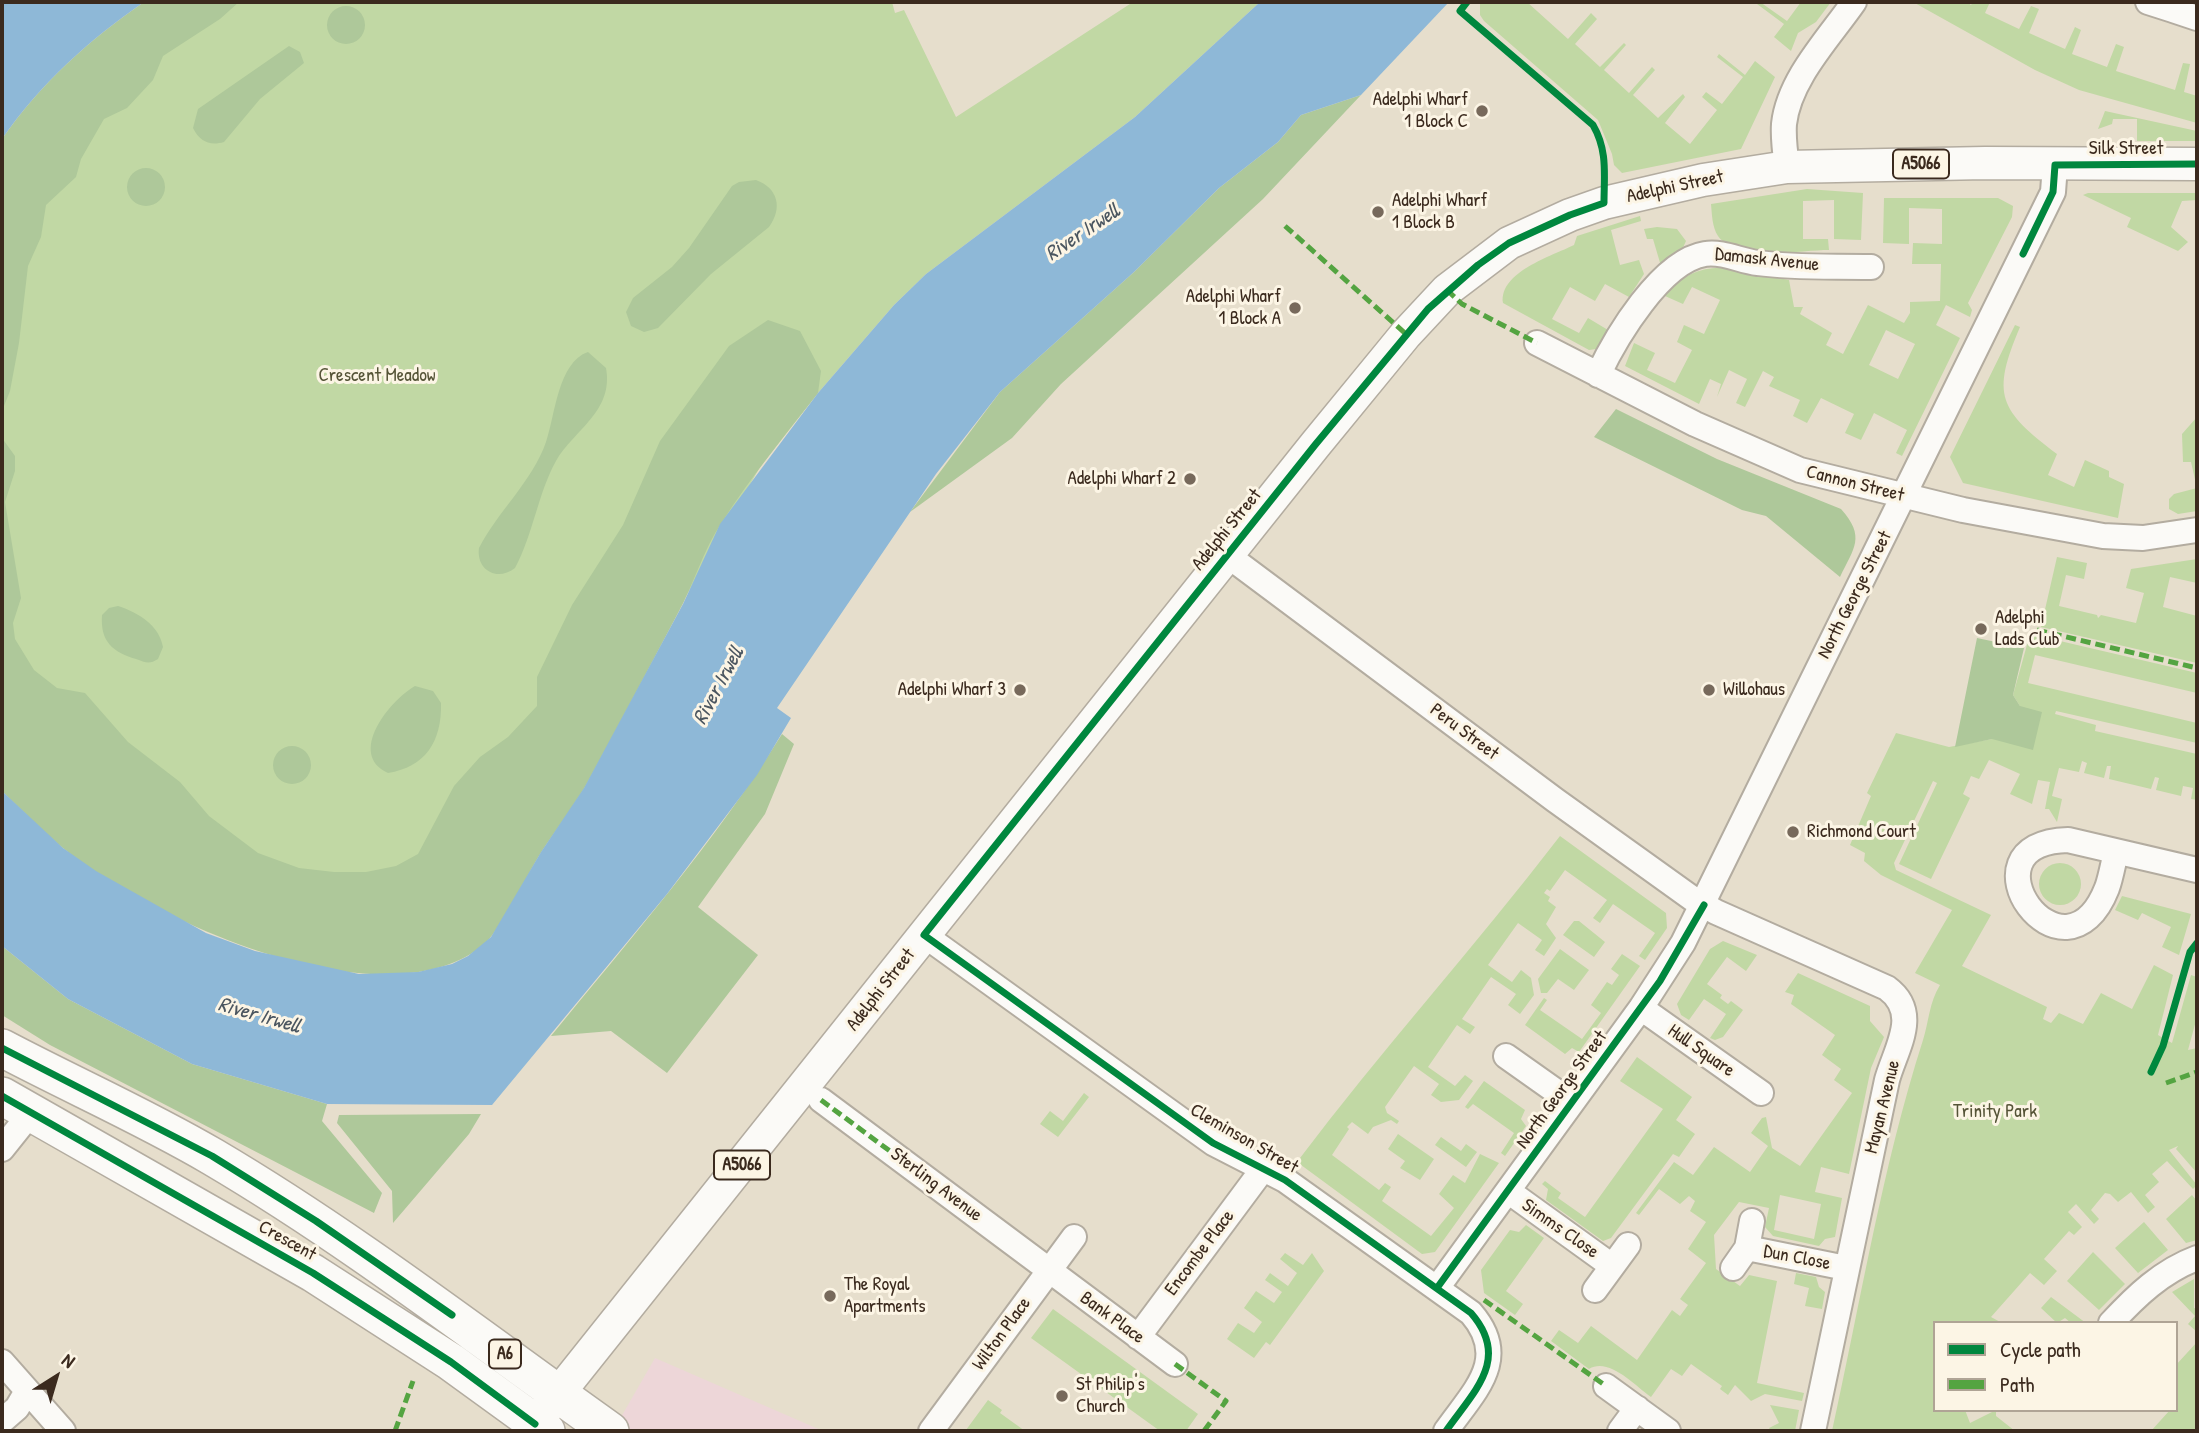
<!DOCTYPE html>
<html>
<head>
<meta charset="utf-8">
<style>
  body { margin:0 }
  #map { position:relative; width:2199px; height:1433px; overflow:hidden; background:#e6decc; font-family:"Patrick Hand",sans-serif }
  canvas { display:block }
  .frame { position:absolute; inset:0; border:4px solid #3b2a1e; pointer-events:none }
  .legend { position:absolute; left:1933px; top:1321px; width:245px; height:91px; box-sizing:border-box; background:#fcf5e5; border:2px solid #afa495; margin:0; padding:9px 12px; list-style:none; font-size:21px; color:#3b2a1e }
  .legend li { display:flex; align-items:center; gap:14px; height:35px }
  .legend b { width:35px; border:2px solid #afa495 }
  .north { position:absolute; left:21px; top:1342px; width:70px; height:70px; -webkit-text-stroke:5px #fcf5e5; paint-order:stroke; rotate:37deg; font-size:19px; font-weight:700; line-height:28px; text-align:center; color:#3b2a1e }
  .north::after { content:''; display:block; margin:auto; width:24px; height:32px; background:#3b2a1e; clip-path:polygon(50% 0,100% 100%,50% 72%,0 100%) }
</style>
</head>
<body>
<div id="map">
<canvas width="2199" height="1433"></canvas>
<div class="frame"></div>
<ul class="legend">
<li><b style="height:9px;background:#00873e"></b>Cycle path</li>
<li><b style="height:9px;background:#54a441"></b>Path</li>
</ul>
<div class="north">N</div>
</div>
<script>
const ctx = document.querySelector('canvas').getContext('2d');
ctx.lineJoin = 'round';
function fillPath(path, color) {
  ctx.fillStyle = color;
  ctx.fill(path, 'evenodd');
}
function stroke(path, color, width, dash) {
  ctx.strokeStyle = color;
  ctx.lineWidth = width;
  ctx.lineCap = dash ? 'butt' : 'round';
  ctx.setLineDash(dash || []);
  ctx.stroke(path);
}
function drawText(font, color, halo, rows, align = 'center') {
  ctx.font = font + ' "Patrick Hand",sans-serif';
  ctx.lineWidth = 6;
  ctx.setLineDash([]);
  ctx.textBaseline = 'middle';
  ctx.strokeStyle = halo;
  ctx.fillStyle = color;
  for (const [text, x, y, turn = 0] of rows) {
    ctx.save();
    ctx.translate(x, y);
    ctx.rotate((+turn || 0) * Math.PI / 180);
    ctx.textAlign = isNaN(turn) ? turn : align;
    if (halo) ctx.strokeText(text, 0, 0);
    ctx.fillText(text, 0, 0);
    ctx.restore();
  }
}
fillPath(new Path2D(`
  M655,1358l168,73h-210z`), '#edd6d8');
fillPath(new Path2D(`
  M144,2h748l3,11 9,-3 52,107 177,-115h127l-125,115 -209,157 -32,31 -76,88 -58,74 -251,438 -446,-57 -61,-57v-652z
  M1480,2h47l41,37 23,-26 6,6 -22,25 25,23 24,-24 2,2 -22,25 25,23 23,-26 3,3 -22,25 25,23 25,-24 2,3 -20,26 25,21 27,-34 -15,-13 4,-5 16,12 21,-27 -26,-20 2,-3 26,21 10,-14 20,16 -34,72 -119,24 -8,-8 -2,-11 -14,-34 -114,-99 -4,-6z
  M1760,2l27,19 14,-19h30l-15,20 -18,11 -7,18 -17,-14 10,-13 -27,-20z
  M1913,2h54l4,3 2,-3h17l-5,11 34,16 12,-23 8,3 -10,24 36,16 10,-22 6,3 -9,24 35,13 9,-23 8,3 -8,24 59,19 8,-27 7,1 -6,28 13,4v27l-118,-33 -44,-20z
  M2105,111l92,20v10h-60v-22h-24l-1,5 -14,5z
  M1807,189l56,4 -2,47 -27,-1v-39l-31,1v38h25l1,11c-28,0 -93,12 -111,-14 -6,-9 -6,-22 -7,-32z
  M2088,193h109v7l-15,1 -11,26 17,15 -10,9 -51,-24 4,-9 -48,-23z
  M1884,198h114l15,8 -1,11 -44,86 4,7 -2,7 -24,-12 -10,20 24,13 -58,118 -6,-3 11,-23 -33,-17 -13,27 -16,-7 9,-19 -33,-16 -14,25 -14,-7 7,-16 -31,-14 5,-9 -11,-6 -18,36 -9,-4 11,-24 -18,-9 -12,27 4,-13 -11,-5 -11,25 -74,-38 9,-23 21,10 -8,17 28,13 17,-33 -15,-8 7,-17 20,9 16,-34 -28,-13 -9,17 -18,-8c35,-45 77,-24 124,-16l5,27h9l-3,7 32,19 -6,12 17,9 25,-49 36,18 6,-10v-11l30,-1 1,-37h-29l1,-21 29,1v-35l-33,-1v36l-26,-1zM1886,330l29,14 -17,35 -29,-14z
  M1640,216l1,5 -30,9 9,35 19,-5 5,14 -15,23 -24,-13 -10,17 -25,-14 -18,32 27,14 9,-15 20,12 -12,19 -7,1 -86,-47c-4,-31 49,-47 71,-58l3,-9z
  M1657,227l20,2 9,12 -5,11 -20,14 -8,-27h-6l-3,-10z
  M2015,325l5,2c-29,68 -21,83 37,127l-9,21 26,12 11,-27 24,11v6l15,7 -6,34 -155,-35 -13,-26z
  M2197,417v94l-19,3 -9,-5v-10l5,-5 23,-6 -6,-26h-8l-1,-28z
  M2057,557l30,6 -3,16 -18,-4 -7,31 38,9 1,3 3,-3 35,8 8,-30 -18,-5 5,-19 66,-10v24l-27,-6 -7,30 34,9v47l-156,-36z
  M2030,634l167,39v20l-162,-38 -7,28 169,40v20l-141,-32 -1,3 41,11 -1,6 102,23v46l-6,-1 2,-11 -10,-2 -2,10 -25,-6 3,-12 -4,-1 -4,12 -42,-10 2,-13h-4l-3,12 -20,-5 3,-10 -5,-2 -3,11 -20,-4 -7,28 10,3 -5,23 -8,-13h-4l5,-27 -12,-2 -6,24 -22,-10 10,-20 -31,-14 -10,19 -8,-3 -8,18 7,4 -39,81 -32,-15 38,-81 -4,-2 -39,82 2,7 95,45 -29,51 85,41 -4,12 8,4 8,-10 24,11 18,-31 31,16 22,-44 19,10 -15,60 14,8 19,-68 6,2v40l-9,33 9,-2v125l-21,-24 2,-3 -9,4 28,35 -4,4 -26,-28 -15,13 7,8 -14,13 10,12 -7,6 -17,-21 -13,10 -8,-8 -5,-1 -14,17 8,9 -5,5 -18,-20 -8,8 14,15 -8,8 -5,-4 -25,28 13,12 -13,14 -14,-12 -39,44 11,6h-67v87h30l5,13 26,-13v6l19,15h-183c29,-131 50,-263 91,-391 6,-19 6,-37 17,-55l-25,-12 37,-63 -71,-35 -17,-14 1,-8 -15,-8 21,-49 -4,-3 29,-60 53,14 43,-8 28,-33 -7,-11z
  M1560,836l106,77 1,15 -22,32 -6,-4 16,-23 -42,-29 -13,19 -7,-5 14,-18 -42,-30 -15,21 -3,-2 -3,4 6,4 -2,4 8,6 -10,17 10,14 -12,18 -9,-6 7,-10 -24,-17 -30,42 24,17 9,-12 10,8 3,17 -14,19 -12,-9 8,-11 -25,-17 -29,42 13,8 -5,7 -13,-9 -29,42 27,19 10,-11 8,6 -14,19 -18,2 -10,-7 8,-11 -25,-18 -29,41 2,6 12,8 -2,3 -6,-4 -18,7 -5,7 -16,-12 -5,5 2,2 -17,26 47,35 6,-7 6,4 -9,14 49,35 23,-28 -15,-14 14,-19 12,8 15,-29 19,9 -64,89 -13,2 -125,-92c84,-112 178,-215 263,-326z
  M2039 884a21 21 0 1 1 42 0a21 21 0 1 1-42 0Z
  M2122,896l69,18 -12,41 -17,-8 9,-20 -29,-14 -4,7 -23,-10z
  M1574,921h5l26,21 -11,15 -31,-22z
  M1723,941l34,14 -11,16 -19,-14 -20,27 15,11 -2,3 8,6 3,-3 12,9 -20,27 -8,3 -5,-2 16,-24 -22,-15 -15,21 -8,-5 -4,-11 33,-55z
  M1560,949l29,21 -15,20 -16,-11 -11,14h-6l-3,-14z
  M1622,954l18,12 -61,86 -7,-4 -7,6 -40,-29 19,-27 3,2 -7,10 42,29 19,-26 -10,-8 16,-23 5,3 7,-10 -8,-6z
  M1798,973l72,33v15l14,16 -13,31 -22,106 -28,-7 -6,25 27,6 -7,39 -10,2 -6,7 -46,-10 -8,-9 4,-19 -30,-6 -25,33 2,34 24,17 9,-11 28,6 -20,102 47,10 -2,8 -37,-7 -14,7 -16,-16 -7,10 -8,-6 2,-3 -31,-22 -9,12 -11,-7 -20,28c-17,-12 -42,-40 -62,-28l-38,-28 8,-11 19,13 13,-17 46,34 35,-50 8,6 8,-11 -8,-6 26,-36 -18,-14 18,-27 -16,-11 5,-10 -6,-5 -9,8 -21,-15 -20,26 -3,-2 38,-51 19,13 21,-28 36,25 18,-26 -17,-13 11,-15 4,-1 6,31 28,18 52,-73 -18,-13 7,-11 -19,-14 13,-20 -44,-31 3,-9 -9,-3zM1780,1195l41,9 -7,35 -40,-9z
  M1637,1057l55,40 -16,23 19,14 -16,23 -6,-3 -62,84 -8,3 -57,-41 2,-11 -6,-5 3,-3 16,12 -3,5 27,19 78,-108 -43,-28z
  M1484,1081l41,29 -4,9 5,7 -21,30 -4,-3 13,-20 -41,-29 -5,5 -3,-2z
  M1084,1093l5,4 -31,40 -18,-13 10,-13 13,10z
  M1398,1134l36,25 -14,21 -20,-12 5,-7 -17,-12z
  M1441,1137l20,14 5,-7 11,8 -11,15 -31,-22z
  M2192,1195l5,6v39l-11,3 -20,-24z
  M2144,1222l24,28 -30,23 -23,-25z
  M1526,1225l18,13 -38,53 17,13 -8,11 -31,-22 -3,-23 29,-40 9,2z
  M2093,1252l32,32 -26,26 -32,-29z
  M1285,1253l18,12 9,-12 12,18 -54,74 -4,-3 -12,16 -27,-19 11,-16 16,10 8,-11 -18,-14 12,-17 18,12 8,-11 -17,-12 5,-7 18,13 9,-13 -17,-14z
  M1796,1273l20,4 3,10 6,5 -3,17 -17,-3 4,-18 -15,-4z
  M2194,1279v29l3,1v23l-9,-8 7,-8 -23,-24z
  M2051,1297l35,26h-15l-6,-5 -8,5 -16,-15z
  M1053,1309l145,105 -12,17h-26l-129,-93z
  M2197,1342v89h-46l19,-21h6v-45z
  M988,1400l14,10 -2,3 25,18 -59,-1z
  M1770,1405l29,5 -4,21h-24l-2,-3 10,-5z`), '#c1d8a4');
fillPath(new Path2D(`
  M144,2h95l-19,17 -57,37 -10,24 -26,28 -23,11 -23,40 -5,18 -30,28 -5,32 -13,29 -9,77 -9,48 -8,20v-272c39,-56 87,-99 142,-137z
  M327 25a19 19 0 1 1 38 0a19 19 0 1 1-38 0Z
  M289,46l11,6 4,11 -44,36 -36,43c-14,4 -24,0 -31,-14l5,-19z
  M1361,95l-98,104 -202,185 -49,54 -102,74 90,-120 134,-120 85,-84 59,-46 23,-27z
  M127 187a19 19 0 1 1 38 0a19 19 0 1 1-38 0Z
  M756,180c22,8 27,28 13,47l-58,47 -53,54 -14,4 -13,-6 -5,-14 7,-14 39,-31 17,-19 43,-62 7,-4z
  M768,320l32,11 21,40 -3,22c-33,42 -67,84 -96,129 -19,28 -28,62 -44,91 -31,58 -61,117 -93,174 -13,22 -29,43 -43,64 -15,23 -42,82 -61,96 -103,78 -332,-28 -418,-99 -22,-18 -41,-38 -61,-57v-353l13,18v15l-10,31 16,96 -8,25 2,16 19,31 23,18 28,5 43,49 52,40 29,34 49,37 41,15 35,4h32l30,-6 22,-12 36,-68 26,-29 28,-20 29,-31v-29l35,-72 51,-80 37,-84 69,-95z
  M588,352l18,16c8,43 -32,62 -50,93 -18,32 -23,74 -41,107 -18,14 -39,2 -36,-20 19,-37 53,-66 67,-106 9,-26 12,-80 42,-90z
  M1616,409l101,50 124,50c25,28 13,39 -1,68l-74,-61 -24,-6 -148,-73z
  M118,606c21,7 41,19 45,41l-5,12c-9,6 -13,3 -22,0 -23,-7 -36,-17 -34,-44l7,-7z
  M1977,638l47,10 -11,47 7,11 22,6 -9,38 -41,-11 -37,8z
  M415,686l18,5 8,12c1,39 -16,64 -53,70 -41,-19 1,-72 27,-87z
  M782,734l12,10 -29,70 -67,93 60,48 -91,118 -56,-42 -60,5c80,-98 164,-194 231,-302z
  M273 765a19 19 0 1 1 38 0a19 19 0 1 1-38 0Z
  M2,946l66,53 124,65 135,40 -5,17 60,72 -8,20 -324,-168 -48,-30z
  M481,1114l-12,20 -76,89 -1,-32 -55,-68 2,-8z`), '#aec89a');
fillPath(new Path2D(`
  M2,2h142c-55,38 -103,81 -142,137z
  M1260,2h189l-88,93 -60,20 -23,27 -59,46 -85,84 -134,120 -64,82 -159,234 14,10 -34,57 -90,119 -175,211 -165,-1 -135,-40 -124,-65 -66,-53v-155l61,57 33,23 110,62 49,18 104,23 59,-2 34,-8 16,-8 23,-19 50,-85 43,-64 99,-184 37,-80 98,-131 76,-88 32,-31 209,-157z`), '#8eb8d7');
const minor = new Path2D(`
  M2148,2l25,8
  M2176,2l-3,8 24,8
  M1787,167c-2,-14 -4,-29 -3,-43 5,-45 45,-86 70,-122
  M1537,343l158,81 105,46 163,40 140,26 40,2 54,-8
  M1598,375c18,-38 63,-114 107,-121 18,-3 35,7 53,9 37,5 75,3 113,4
  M1227,555l328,245 138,99 23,13 171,76c34,25 9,60 0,92l-74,351
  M2116,852c-3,12 -5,25 -9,36 -43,109 -153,-45 -39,-48l129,30
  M924,935l289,208 72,37 186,133c40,46 3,78 -25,118
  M1641,1008l120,85
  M1506,1056l65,46
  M821,1100l354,264
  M2,1149l28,-35
  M1508,1191l104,75
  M1747,1248l5,-27
  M1733,1268l14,-20 99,20
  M1437,1288l204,-280 42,-65 370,-751 2,-27
  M1595,1290l33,-45
  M2111,1323c25,-27 51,-52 86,-65
  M1138,1337l125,-168
  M2,1362l61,69
  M1606,1386l62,45
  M2,1421l15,-13 10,-17
  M931,1431l143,-194
  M1620,1431l17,-23`);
const major = new Path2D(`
  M542,1414l773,-969 91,-111 41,-44 62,-47 61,-28 34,-12 99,-23 84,-13 198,-4 212,1`);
const highway = new Path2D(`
  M2,1048c70,37 143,69 211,109 139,82 266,181 397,274
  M2,1096l311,177 138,89 95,69`);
stroke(minor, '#b3aca0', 28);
stroke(major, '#b3aca0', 35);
stroke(highway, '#b3aca0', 40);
stroke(minor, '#fbfaf7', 24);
stroke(major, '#fbfaf7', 32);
stroke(highway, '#fbfaf7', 37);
stroke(new Path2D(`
  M1285,226l121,108
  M1447,290l15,14 75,39
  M2037,630l160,38
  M2166,1083l31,-11
  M821,1100l135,100
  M1484,1300l122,86
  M1175,1364l51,37 -22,30
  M395,1431l18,-50`), '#54a441', 5, [10, 5]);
stroke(new Path2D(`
  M2023,254l30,-62 2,-27 142,-1
  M2,1048l210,108 104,65 136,94
  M2151,1072l12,-26 27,-94 7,-9
  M2,1096l311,177 138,89 84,62
  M1437,1288l223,-307 44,-76
  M1446,1431c28,-40 65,-72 25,-118l-186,-133 -72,-37 -289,-208 391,-490 113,-136 50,-44 31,-22 61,-28 34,-12c0,-28 4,-52 -11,-78l-133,-114 7,-9`), '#00873e', 7);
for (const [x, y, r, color] of [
  [1482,111,7,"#77695b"],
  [1378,212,7,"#77695b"],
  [1295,308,7,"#77695b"],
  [1190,479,7,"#77695b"],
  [1981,629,7,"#77695b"],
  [1020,690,7,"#77695b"],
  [1709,690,7,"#77695b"],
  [1793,832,7,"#77695b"],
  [830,1296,7,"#77695b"],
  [1062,1396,7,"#77695b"]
]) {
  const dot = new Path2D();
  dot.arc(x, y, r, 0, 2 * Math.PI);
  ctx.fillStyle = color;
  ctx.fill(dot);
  stroke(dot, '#fcf5e5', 2.5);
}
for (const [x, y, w] of [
  [1921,164,56],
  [742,1165,56],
  [505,1354,32]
]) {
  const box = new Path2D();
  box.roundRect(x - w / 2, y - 14.5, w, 29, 5);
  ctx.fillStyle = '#fcf5e5';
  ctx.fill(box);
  stroke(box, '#3b2a1e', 2);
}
drawText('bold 18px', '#3b2a1e', null, [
  ["A5066",1921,164],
  ["A5066",742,1165],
  ["A6",505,1354]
]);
drawText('19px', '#3b2a1e', '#fcf5e5', [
  ["Adelphi Wharf",1468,100,"right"],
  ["1 Block C",1468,122,"right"],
  ["Adelphi Wharf",1392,201],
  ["1 Block B",1392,223],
  ["Adelphi Wharf",1281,297,"right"],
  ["1 Block A",1281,319,"right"],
  ["Adelphi Wharf 2",1176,479,"right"],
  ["Adelphi",1995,618],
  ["Lads Club",1995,640],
  ["Adelphi Wharf 3",1006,690,"right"],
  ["Willohaus",1723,690],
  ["Richmond Court",1807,832],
  ["The Royal",844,1285],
  ["Apartments",844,1307],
  ["St Philip's",1076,1385],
  ["Church",1076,1407]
], 'left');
drawText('19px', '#3b2a1e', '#fcf5e5', [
  ["Silk Street",2126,149],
  ["Adelphi Street",1675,187,-12],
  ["Damask Avenue",1767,260,6],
  ["Cannon Street",1855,484,14],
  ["Adelphi Street",1227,530,-51],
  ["North George Street",1855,595,-63],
  ["Peru Street",1464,732,37],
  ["Adelphi Street",881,990,-52],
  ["Hull Square",1701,1051,35],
  ["North George Street",1562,1090,-54],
  ["Mayan Avenue",1883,1107,-76],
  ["Cleminson Street",1244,1139,30],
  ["Sterling Avenue",936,1185,37],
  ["Simms Close",1560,1229,35],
  ["Crescent",287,1241,29],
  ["Encombe Place",1200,1253,-53],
  ["Dun Close",1797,1258,11],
  ["Bank Place",1112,1318,36],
  ["Wilton Place",1002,1334,-54]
]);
drawText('19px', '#555437', '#fcf5e5', [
  ["Crescent Meadow",377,376],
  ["Trinity Park",1995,1112]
]);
drawText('italic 21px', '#4b5660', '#fcf5e5', [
  ["River Irwell",1083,233,-34],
  ["River Irwell",719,686,-62],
  ["River Irwell",259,1016,16]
]);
</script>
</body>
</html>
